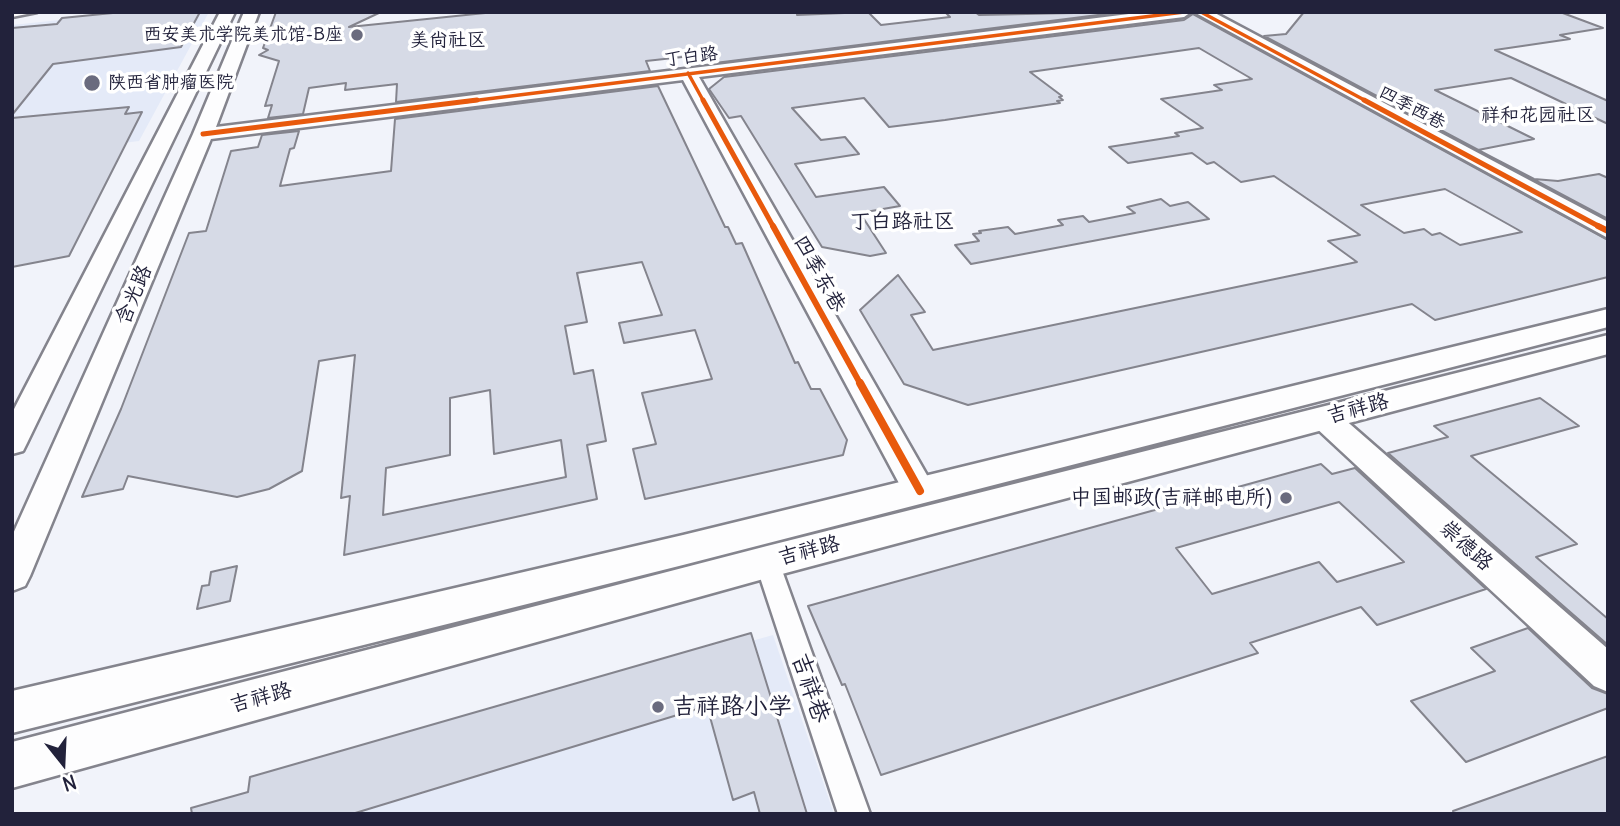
<!DOCTYPE html>
<html>
<head>
<meta charset="utf-8">
<style>
  body { margin:0 }
  #map { position:relative; width:1620px; height:826px; overflow:hidden; background:#f1f3fa; font-family:Delius,sans-serif }
  canvas { display:block }
  .frame { position:absolute; inset:0; border:14px solid #22223b; pointer-events:none }
  .north { position:absolute; left:28px; top:728px; width:70px; height:70px; -webkit-text-stroke:5px #fff; paint-order:stroke; rotate:162deg; font-size:19px; font-weight:700; line-height:28px; text-align:center; color:#22223b }
  .north::after { content:''; display:block; margin:auto; width:24px; height:32px; background:#22223b; clip-path:polygon(50% 0,100% 100%,50% 72%,0 100%) }
</style>
</head>
<body>
<div id="map">
<canvas width="1620" height="826"></canvas>
<div class="frame"></div>
<div class="north">N</div>
</div>
<script>
const ctx = document.querySelector('canvas').getContext('2d');
ctx.lineJoin = 'round';
function fillPath(path, color) {
  ctx.fillStyle = color;
  ctx.fill(path, 'evenodd');
}
function stroke(path, color, width, dash) {
  ctx.strokeStyle = color;
  ctx.lineWidth = width;
  ctx.lineCap = dash ? 'butt' : 'round';
  ctx.setLineDash(dash || []);
  ctx.stroke(path);
}
function drawText(font, color, halo, rows, align = 'center') {
  ctx.font = font + ' Delius,"LXGW WenKai TC",sans-serif';
  ctx.lineWidth = 7;
  ctx.setLineDash([]);
  ctx.textBaseline = 'middle';
  ctx.strokeStyle = halo;
  ctx.fillStyle = color;
  for (const [text, x, y, turn = 0] of rows) {
    ctx.save();
    ctx.translate(x, y);
    ctx.rotate((+turn || 0) * Math.PI / 180);
    ctx.textAlign = isNaN(turn) ? turn : align;
    if (halo) ctx.strokeText(text, 0, 0);
    ctx.fillText(text, 0, 0);
    ctx.restore();
  }
}
fillPath(new Path2D(`
  M136,12h73l-70,129 -127,16v-132z
  M773,635l61,179h-573l4,-36z`), '#e4eaf8');
const building = new Path2D(`
  M123,12h77l-19,35 -128,17 -41,51v-87l45,-4 5,-6z
  M276,12h105l-32,15 146,-15h302v3l71,-3 13,13 69,-8 -5,-5h30l4,3 143,-3 -407,51 -5,-9 -64,7 4,10 -254,31 1,-18 -52,6 1,-7 -37,5 -6,26 -35,4 4,-13 -7,1 14,-45 -20,-6 9,-5 -5,-2z
  M1304,12h256l43,16 -43,7 10,4 -75,11 113,51v23l-97,-46 -76,12 99,49 -56,11 56,29 24,2 41,-7 9,4v41l-344,-183 22,-2z
  M1193,14l415,226v37l-173,43 -23,-16 -444,101 -64,-21 -44,-74 38,-35 27,37 -14,3 22,35 424,-88 -29,-21 32,-6 -86,-59 -33,6 -27,-20 -7,2 -15,-11 -64,10 -19,-16 70,-11 -4,-3 28,-5 -42,-29 61,-9 -8,-5 38,-6 -53,-31 -169,24 32,24 -3,1 4,3 -6,1 3,2 -115,17 -56,7 -25,-29 -72,10 29,32 24,-3 14,17 -64,10 21,33 68,-10 16,19 -40,7 26,40 -16,3 -48,-9 -81,-131 -12,2 -20,-29 15,-12 460,-57zM1445,189l36,20 41,23 -62,13 -20,-12 -8,2 -8,-6 -20,4 -43,-28z
  M658,86l67,141h3l8,17 6,-1 53,120 3,-1 13,27h9l27,51 -4,15 -198,44 -12,-50 23,-5 -14,-51 70,-14 -17,-49 -71,13 -5,-20 43,-8 -20,-53 -65,11 10,49 -22,4 9,48 19,-4 13,71 -19,4 10,54 -253,56 6,-59 -9,2 14,-143 -36,6 -17,110 -33,18 -32,8 -109,-21 -5,13 -41,8 39,-88 68,-176 17,-2 25,-80 27,-4 4,-12 37,-4 -5,17 -4,1 -10,37 111,-15 4,-52zM490,390l4,64 67,-14 5,37 -183,38 3,-47 64,-13v-57z
  M129,107l-4,7 17,-2 -73,144 -57,11v-149z
  M1161,199l9,7 18,-4 21,17 -238,45 -16,-19 24,-4 -6,-7 8,-1 -2,-2 29,-4 7,7 48,-9 -5,-5 25,-4 6,6 46,-9 -8,-6z
  M1540,398l39,28 -108,30 106,88 -41,13 72,62v26l-220,-192 60,-16 -14,-11z
  M1321,464l11,10 23,-6 131,121 -109,36 -16,-18 -111,36 8,10 -377,122 -36,-91 -3,1 -34,-79zM1339,502l65,60 -67,20 -18,-20 -107,32 -36,-46z
  M237,566l-7,35 -33,8 5,-23 7,-1 2,-13z
  M1528,628l64,60 16,6v14l-142,54 -55,-61 84,-30 -24,-23z
  M751,633l56,181h-47l-6,-22 -21,8 -26,-94 -355,108h-160l-1,-6 57,-16 2,-15z
  M1608,756v58h-154l-1,-3z`);
fillPath(building, '#d6dae6');
stroke(building, '#84848d', 2);
const street = new Path2D(`
  M12,12h25l-25,5z
  M767,552l9,3 3,7 91,252h-32l-83,-252 3,-7z`);
const secondary = new Path2D(`
  M220,12h15l-208,431 -4,8 -11,3v-41z
  M244,12h15l-43,115 929,-115h46l-7,5 -485,60 237,414 -4,9 -12,3 -12,-3 -225,-420 -472,59 -181,437 -5,10 -13,5v-55l181,-402z
  M1194,12h19l395,210v16z
  M1324,408l11,3 273,238v43l-14,-6 -281,-261 -4,-7 4,-7z`);
const primary = new Path2D(`
  M1608,309v18l-925,238 -671,168v-42l671,-156z
  M1608,335v19l-841,224 -755,210v-46l755,-196z`);
stroke(street, '#84848d', 5);
stroke(secondary, '#84848d', 5);
stroke(primary, '#84848d', 5);
fillPath(street, '#fdfdfe');
fillPath(secondary, '#fdfdfe');
fillPath(primary, '#fdfdfe');
stroke(new Path2D(`
  M1201,12l167,90
  M688,73l16,29
  M463,102l721,-90`), '#e8590c', 3.5);
stroke(new Path2D(`
  M703,100l71,128
  M1364,100l238,128
  M203,134l274,-34`), '#e8590c', 5);
stroke(new Path2D(`
  M773,226l88,159
  M1598,226l10,5`), '#e8590c', 6);
stroke(new Path2D(`
  M860,383l60,108`), '#e8590c', 8);
for (const [x, y, r, color] of [
  [357,35,7,"#6a6b7e"],
  [92,83,9,"#6a6b7e"],
  [1286,498,7,"#6a6b7e"],
  [658,707,7,"#6a6b7e"]
]) {
  const dot = new Path2D();
  dot.arc(x, y, r, 0, 2 * Math.PI);
  ctx.fillStyle = color;
  ctx.fill(dot);
  stroke(dot, '#fff', 2.5);
}
drawText('18px', '#22223b', '#fff', [
  ["西安美术学院美术馆-B座",343,35],
  ["陕西省肿瘤医院",108,83,"left"]
], 'right');
drawText('18px', '#22223b', '#fff', [
  ["丁白路",691,57,-7],
  ["四季西巷",1412,108,28]
]);
drawText('19px', '#22223b', '#fff', [
  ["美尚社区",448,41],
  ["祥和花园社区",1538,116]
]);
drawText('21px', '#22223b', '#fff', [
  ["丁白路社区",902,222]
]);
drawText('21px', '#22223b', '#fff', [
  ["四季东巷",819,274,61],
  ["含光路",134,295,-67],
  ["吉祥路",1358,409,-15],
  ["崇德路",1466,546,42],
  ["吉祥路",809,551,-14],
  ["吉祥路",261,698,-15]
]);
drawText('21px', '#22223b', '#fff', [
  ["中国邮政(吉祥邮电所)",1272,498]
], 'right');
drawText('24px', '#22223b', '#fff', [
  ["吉祥巷",810,688,71]
]);
drawText('24px', '#22223b', '#fff', [
  ["吉祥路小学",672,707]
], 'left');
</script>
</body>
</html>
